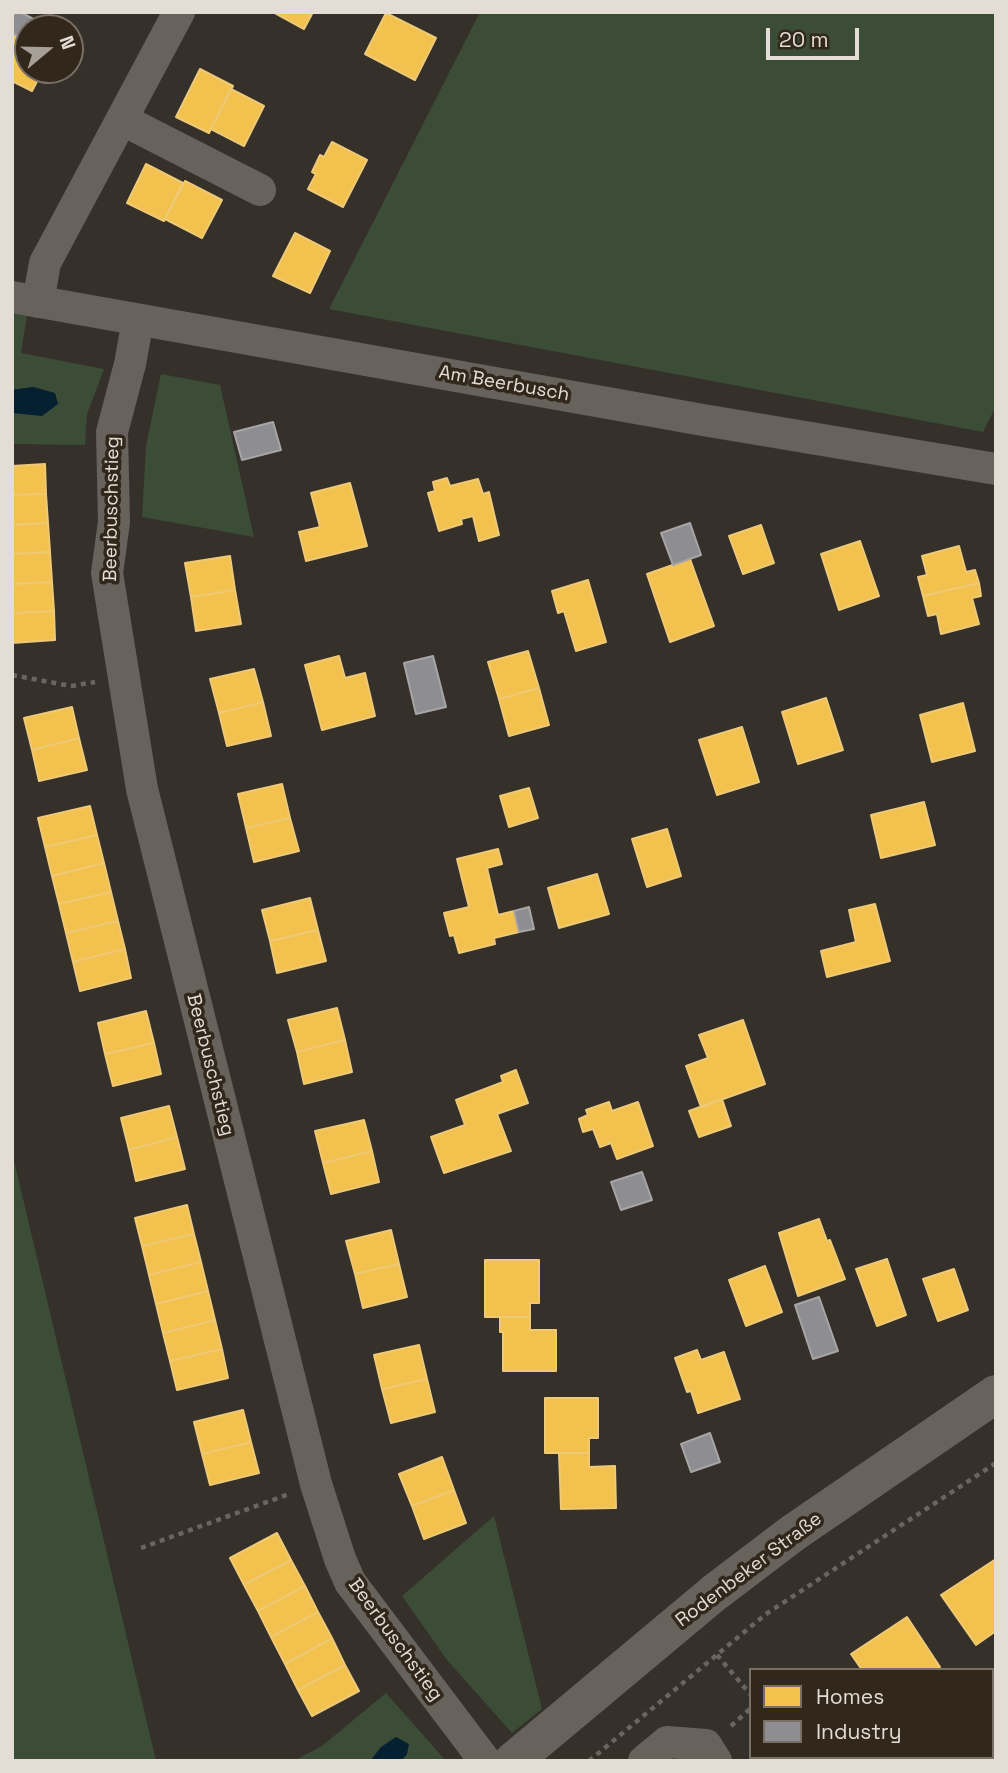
<!DOCTYPE html>
<html>
<head>
<meta charset="utf-8">
<style>
  body { margin:0 }
  #map { position:relative; width:1008px; height:1773px; overflow:hidden; background:#36302a; font-family:"Space Grotesk",sans-serif }
  canvas { display:block }
  .frame { position:absolute; inset:0; border:14px solid #e4ddd5; pointer-events:none }
  .legend { position:absolute; left:749px; top:1668px; width:245px; height:91px; box-sizing:border-box; background:#31271a; border:2px solid #797065; margin:0; padding:9px 12px; list-style:none; font-size:21px; color:#e4ddd5 }
  .legend li { display:flex; align-items:center; gap:14px; height:35px }
  .legend b { width:35px; border:2px solid #797065 }
  .north { position:absolute; left:14px; top:14px; width:70px; height:70px; box-sizing:border-box; background:#31271a; border:2px solid #797065; border-radius:50%; rotate:71deg; font-size:19px; font-weight:700; line-height:28px; text-align:center; color:#e4ddd5 }
  .north::after { content:''; display:block; margin:auto; width:24px; height:32px; background:#a7a099; clip-path:polygon(50% 0,100% 100%,50% 72%,0 100%) }
  .scale { position:absolute; left:766px; top:28px; width:93px; height:32px; box-sizing:border-box; border:4px solid #e4ddd5; border-top:0; padding-left:9px; font-size:21px; line-height:24px; white-space:nowrap; color:#e4ddd5; -webkit-text-stroke:5px #31271a; paint-order:stroke }
</style>
</head>
<body>
<div id="map">
<canvas width="1008" height="1773"></canvas>
<div class="frame"></div>
<ul class="legend">
<li><b style="height:19px;background:#f2c14e"></b>Homes</li>
<li><b style="height:19px;background:#8d8d92"></b>Industry</li>
</ul>
<div class="north">N</div>
<div class="scale">20 m</div>
</div>
<script>
const ctx = document.querySelector('canvas').getContext('2d');
ctx.lineJoin = 'round';
function fillPath(path, color) {
  ctx.fillStyle = color;
  ctx.fill(path, 'evenodd');
}
function stroke(path, color, width, dash) {
  ctx.strokeStyle = color;
  ctx.lineWidth = width;
  ctx.lineCap = dash ? 'butt' : 'round';
  ctx.setLineDash(dash || []);
  ctx.stroke(path);
}
function drawText(font, color, halo, rows, align = 'center') {
  ctx.font = font + ' "Space Grotesk",sans-serif';
  ctx.lineWidth = 7;
  ctx.setLineDash([]);
  ctx.textBaseline = 'middle';
  ctx.strokeStyle = halo;
  ctx.fillStyle = color;
  for (const [text, x, y, turn = 0] of rows) {
    ctx.save();
    ctx.translate(x, y);
    ctx.rotate((+turn || 0) * Math.PI / 180);
    ctx.textAlign = isNaN(turn) ? turn : align;
    if (halo) ctx.strokeText(text, 0, 0);
    ctx.fillText(text, 0, 0);
    ctx.restore();
  }
}
fillPath(new Path2D(`
  M480,12h516v394l-13,26 -654,-123z
  M12,313l15,2 -6,38 83,16 -17,45 -2,31 -73,-1v-31l46,-9 -4,-11 -21,-6 -21,3z
  M161,374l59,11 34,152 -112,-20 4,-71z
  M12,1152l144,609h-144z
  M494,1516l48,193 -30,24 -65,-73 -45,-64z
  M386,1693l60,68h-45l6,-7 -26,-7 -11,14h-77l29,-15z`), '#3b4d36');
fillPath(new Path2D(`
  M33,387l22,6 3,11 -16,12 -30,-3v-23z
  M396,1737l13,7 -2,10 -6,7h-31l11,-14z`), '#052030');
const homes = new Path2D(`
  M273,12h40l-9,17z
  M386,13l50,25 -21,42 -50,-26z
  M12,33l16,8v29h15l-11,21 -20,-10z
  M200,69l33,17 -24,47 -33,-16z
  M231,89l33,17 -20,40 -33,-17z
  M332,142l35,18 -24,47 -35,-18 8,-15 -4,-2 8,-17 4,2z
  M146,164l37,19 -19,38 -37,-18z
  M185,181l37,19 -20,38 -37,-19z
  M295,233l35,18 -20,42 -37,-17z
  M45,464l1,30 -34,1v-29z
  M447,478l3,8 28,-7 5,15 6,-2 10,43 -20,6 -6,-25 -12,3 1,5 -23,7 -11,-38 7,-2 -2,-9z
  M350,483l17,63 -61,15 -7,-29 21,-5 -9,-34z
  M46,494l2,29 -36,2v-30z
  M48,523l2,29 -38,2v-29z
  M761,525l13,38 -31,11 -14,-38z
  M860,541l19,55 -40,14 -18,-56z
  M959,546l7,26 9,-2 4,13 -56,13 -5,-19 9,-2 -5,-19z
  M50,552l2,30 -40,2v-30z
  M230,556l5,34 -44,7 -6,-34z
  M690,559l24,67 -44,16 -23,-68z
  M588,580l18,62 -30,9 -12,-40 -6,2 -6,-22z
  M52,582l2,29 -42,2v-29z
  M979,583l2,13 -9,2 7,26 -38,10 -4,-20 -9,2 -5,-20z
  M235,590l6,34 -45,7 -5,-34z
  M54,611l1,29 -43,3v-30z
  M528,651l11,37 -40,11 -11,-37z
  M339,656l6,22 20,-5 10,43 -53,14 -17,-65z
  M254,669l9,33 -44,11 -9,-34z
  M539,688l10,37 -40,11 -10,-37z
  M826,698l17,52 -45,14 -16,-52z
  M263,702l8,34 -44,10 -8,-33z
  M963,703l12,48 -43,11 -12,-47z
  M72,707l7,31 -47,12 -8,-32z
  M742,727l17,55 -42,13 -18,-55z
  M79,738l8,32 -48,11 -7,-31z
  M282,784l8,34 -44,10 -8,-34z
  M529,788l9,30 -29,9 -9,-31z
  M924,802l11,43 -54,13 -10,-43z
  M90,806l7,29 -52,12 -7,-29z
  M290,818l9,33 -45,11 -8,-34z
  M667,829l14,47 -34,11 -15,-48z
  M97,835l7,28 -52,13 -7,-29z
  M498,849l4,15 -15,4 11,47 16,-4 5,21 -25,6 1,6 -36,9 -5,-18 -4,1 -6,-23 25,-6 -12,-48z
  M104,863l7,29 -52,12 -7,-28z
  M597,874l12,40 -50,14 -11,-40z
  M111,892l7,29 -52,12 -7,-29z
  M310,898l8,32 -48,11 -8,-31z
  M875,904l15,57 -63,16 -6,-26 35,-9 -7,-32z
  M118,921l7,28 -52,13 -7,-29z
  M318,930l8,31 -49,12 -7,-32z
  M125,949l6,29 -51,13 -7,-29z
  M337,1008l8,32 -48,12 -9,-32z
  M146,1011l8,32 -49,11 -7,-31z
  M743,1020l22,64 -64,23 -15,-41 22,-8 -9,-23z
  M345,1040l7,32 -48,12 -7,-32z
  M154,1043l7,31 -48,12 -8,-32z
  M516,1070l12,33 -31,11 14,37 -67,22 -13,-36 34,-12 -9,-25 47,-18 -2,-6z
  M722,1099l9,27 -32,11 -10,-26z
  M609,1102l3,9 26,-9 15,44 -36,13 -6,-16 -11,4 -7,-18 -10,3 -4,-13 9,-4 -2,-5z
  M169,1106l8,31 -48,13 -8,-32z
  M364,1120l8,31 -49,12 -8,-32z
  M177,1137l8,32 -49,12 -7,-31z
  M372,1151l7,31 -48,12 -8,-31z
  M187,1205l7,29 -52,12 -7,-28z
  M819,1219l8,22 3,-1 15,39 -47,17 -19,-63z
  M391,1230l8,34 -44,10 -9,-33z
  M194,1234l7,28 -52,13 -7,-29z
  M887,1259l19,56 -29,11 -21,-57z
  M485,1260h54v43h-9v14h-45z
  M201,1262l7,29 -52,13 -7,-29z
  M399,1264l8,33 -44,11 -8,-34z
  M765,1266l17,46 -36,14 -17,-46z
  M954,1269l14,41 -30,11 -15,-42z
  M208,1291l7,29 -52,13 -7,-29z
  M500,1317h30v13h26v41h-53v-39h-3z
  M215,1320l7,29 -52,12 -7,-28z
  M419,1345l8,34 -45,10 -8,-34z
  M222,1349l6,29 -51,12 -7,-29z
  M697,1350l4,10 23,-8 16,47 -42,14 -7,-22 -4,1 -12,-34z
  M427,1379l8,33 -44,11 -9,-34z
  M545,1398h53v40h-9v15h-44z
  M243,1410l8,32 -49,12 -8,-32z
  M251,1442l8,31 -49,12 -8,-31z
  M559,1453h30v14l26,-1 1,42 -55,1z
  M442,1457l12,33 -42,16 -13,-32z
  M454,1490l12,33 -42,16 -12,-33z
  M277,1533l14,27 -47,25 -14,-27z
  M996,1559v72l-20,14 -35,-50z
  M291,1560l14,26 -47,25 -14,-26z
  M305,1586l13,26 -47,25 -13,-26z
  M318,1612l14,26 -47,26 -14,-27z
  M907,1617l33,50 -3,3h-75l-11,-16z
  M332,1638l13,27 -47,25 -13,-26z
  M345,1665l14,26 -47,25 -14,-26z
  M778,1757h62l1,4h-62z`);
fillPath(homes, '#f2c14e');
stroke(homes, '#eec976', 2);
const industry = new Path2D(`
  M15,12h5l31,16h-23v13l-16,-8v-15z
  M273,422l8,28 -39,10 -8,-28z
  M690,523l11,32 -28,10 -12,-32z
  M433,656l13,51 -30,7 -12,-51z
  M529,907l5,22 -15,3 -5,-21z
  M642,1172l10,28 -31,10 -10,-28z
  M819,1297l19,54 -25,8 -18,-54z
  M710,1433l10,29 -29,10 -10,-28z`);
fillPath(industry, '#8d8d92');
stroke(industry, '#a7a5a6', 2);
stroke(new Path2D(`
  M12,675l59,11 24,-4
  M141,1548l148,-54
  M717,1655l34,40
  M731,1726l20,-18
  M589,1761l177,-147 230,-151
  M866,1761v-4
  M949,1761l1,-4`), '#696660', 4.5, [5, 5]);
stroke(new Path2D(`
  M123,120l137,70
  M12,297l691,123 293,49
  M38,302l7,-39 134,-251
  M138,320l-8,44 -18,68 2,90 -7,51 35,216 174,695 24,75 10,23 135,179
  M995,1686h1
  M644,1761l23,-19 39,3 10,16`), '#67625c', 32);
stroke(new Path2D(`
  M513,1761l201,-168 79,-60 203,-139`), '#67625c', 38);
drawText('19px', '#e4ddd5', '#31271a', [
  ["Am Beerbusch",504,384,10],
  ["Beerbuschstieg",112,509,-89],
  ["Beerbuschstieg",210,1065,76],
  ["Rodenbeker Straße",749,1570,-37],
  ["Beerbuschstieg",395,1640,54]
]);
</script>
</body>
</html>
